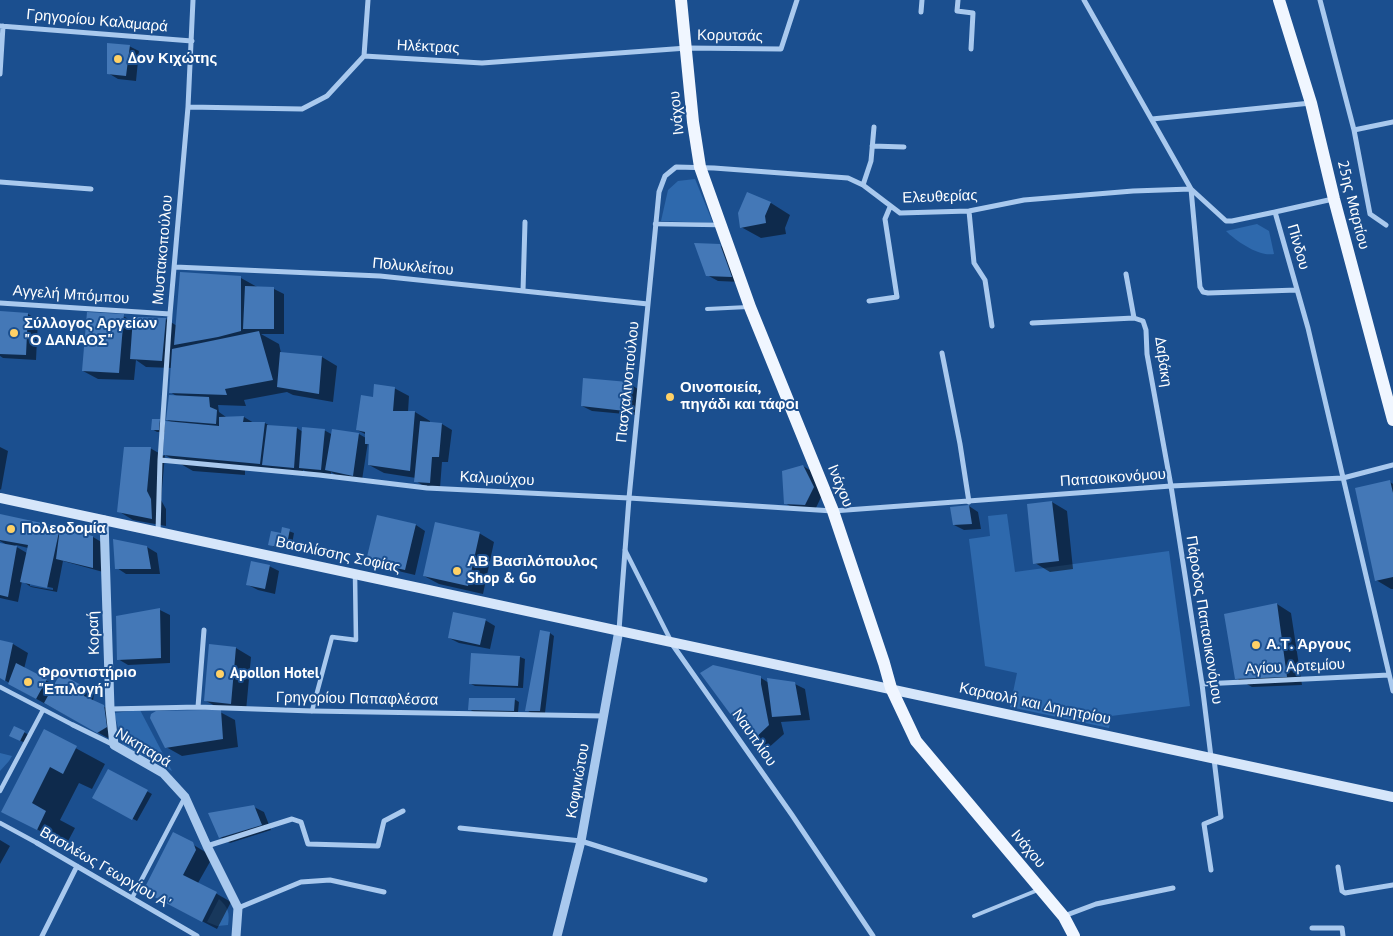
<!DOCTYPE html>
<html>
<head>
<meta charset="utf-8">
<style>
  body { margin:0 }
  canvas { display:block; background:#1b4f8f }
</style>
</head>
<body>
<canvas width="1393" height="936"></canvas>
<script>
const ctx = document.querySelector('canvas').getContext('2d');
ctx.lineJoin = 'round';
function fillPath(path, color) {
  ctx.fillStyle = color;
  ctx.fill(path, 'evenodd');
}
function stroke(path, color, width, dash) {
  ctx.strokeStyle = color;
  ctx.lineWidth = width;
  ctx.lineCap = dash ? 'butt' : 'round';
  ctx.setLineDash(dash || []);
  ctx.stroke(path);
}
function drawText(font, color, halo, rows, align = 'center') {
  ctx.font = font + ' "PT Sans",sans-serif';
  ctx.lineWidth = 4;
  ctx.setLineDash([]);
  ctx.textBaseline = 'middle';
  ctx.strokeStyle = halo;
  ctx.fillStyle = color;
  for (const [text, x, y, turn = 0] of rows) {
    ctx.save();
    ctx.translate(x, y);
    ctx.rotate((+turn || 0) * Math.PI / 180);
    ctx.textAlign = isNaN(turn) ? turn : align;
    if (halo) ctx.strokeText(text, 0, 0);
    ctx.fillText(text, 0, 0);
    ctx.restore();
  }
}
fillPath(new Path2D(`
  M695,179l18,44 -52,-2 7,-31 10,-9z
  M1257,224l12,7 5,23c-15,3 -38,-13 -48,-23z
  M1007,514l8,58 154,-21 21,155 -79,10 -2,12 -99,-21 7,-34 -32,-7 -16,-127 21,-3 -2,-20z
  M140,710l32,61 -49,-26 -9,-32z
  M0,753l12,3 -3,5 -9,10z
  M219,899c9,8 11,14 9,26l-11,1 -10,-4z`), '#2e69ad');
fillPath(new Path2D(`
  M129,46l10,5 -3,30 -18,-2 -10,-6z
  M747,193l24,10 19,12 -5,13 1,6 -25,4 -20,-11z
  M719,245l10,6 12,31 -23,-1 -11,-6z
  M241,278l18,10 15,1 10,5v40h-23l18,10 2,9 41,4 15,9 -4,36 -40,-7 -6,-3 -43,8 2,6 -28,-1 1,7 7,5v1l18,-1 10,6h11l5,3 27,2 6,4 21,-2 9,5 26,-1 7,4 1,-3 -10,-5 17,-32 20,-10 15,8 -1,16h7l15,9v2l12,1 10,6 -4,32h-6l-2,26 -15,-1 -9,-6v-3l-32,-5 -15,-8 1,-23h-2l-6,38 -26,-5 -5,-3v3l-21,-2 -7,-3v3l-58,-5v7l-52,-4 -28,-16 -4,45 5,9v17l-33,-6 -15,-9 32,-63 14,8 1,-24h-8l-5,-3 7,-9 7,4 7,-1 -6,-3 11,-23 -8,-5 2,-24 -26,-1 -10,-7 -2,20 -36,-1 -15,-8 40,-55 11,6 32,-3 11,7z
  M0,312l28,2 10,6 -2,40 -33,-2 -3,-2z
  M628,383l10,6 -3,26 -43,-4 -10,-5z
  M0,447l8,4 -7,39 -1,-1z
  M803,466l10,6 10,21 -8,17 -20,-1 -10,-6z
  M1390,482l3,2v105h-2l-15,-9z
  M1052,502l15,9 6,58 -23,3 -15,-9z
  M969,506l9,6 3,17 -17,1 -10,-5z
  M0,515l93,22 10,6v29l-40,-11 -6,31 -26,-5 -9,-6 -4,21 -18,-4v-54l7,1 -7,-4zM16,545l12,3 -1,5 -12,-7zM30,583l23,5v2l-23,-4z
  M416,525l9,6 -10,44 -38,-9 -9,-5z
  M283,529l11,4 -3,17 -17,-3 -4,-3 12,-9z
  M479,533l15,9 -11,52 -44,-10 -15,-8z
  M147,547l10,6 3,21h-34l-9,-6z
  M269,566l10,5 -4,23 -17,-4 -10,-5z
  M1277,604l14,9 11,72 -50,2 -16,-9z
  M160,610l10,5v48l-42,2 -10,-6z
  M485,620l10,6 -5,23 -31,-6 -10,-5z
  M550,633l4,3 -9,77h-14l-4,-3z
  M0,641l13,3 15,9 -4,16 31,16 6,-9 33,18 -1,7 21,11 3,20 -9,6 -88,-48 -20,-13z
  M236,648l15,9 -5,54 -25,-2 -15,-8z
  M472,655l48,2 5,2 -2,29 -48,-2 -4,-2z
  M761,678l8,5 26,1 10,5 5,31 -29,2 3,12 -18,16 -15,-9z
  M514,699l5,3 -1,10h-44l-5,-3z
  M220,712l15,8 3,27 -56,9 -16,-9z
  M15,727l14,8 -4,8 -10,-5z
  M44,731l61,33 -13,25 -13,-6 -19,37 15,8 -9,17 -63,-34z
  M109,770l43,24 -15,27 -43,-23z
  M254,807l10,5 7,18 -41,13 -10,-6z
  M0,840l10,6 -10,18z
  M192,844l15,9 4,7 -13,23 33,19 -14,27 -58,-30z`), '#0007');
fillPath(new Path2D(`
  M107,43l23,2 -4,31 -19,-2z
  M747,192l24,10 -6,14 1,7 -26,5 -2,-15z
  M694,243l26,1 12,33 -26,-1z
  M180,272l61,4v55l-23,6 -44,8z
  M245,286l29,1v42h-31z
  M0,311l28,2 -2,42 -26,-1z
  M87,312l37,2 -5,59 -37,-2z
  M133,317l33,1 -4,43 -32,-2z
  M259,331l14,49 -48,9 2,6 -58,-2 3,-44z
  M280,352l42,4 -3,38 -42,-7z
  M583,378l45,4 -3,29 -44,-5z
  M374,384l21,3 -2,24h22l-5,60 -42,-6 1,-21h-4v-12l-9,-2 5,-35 12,2z
  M169,395l40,2 1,10 7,3 -1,14 -50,-4z
  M244,416l-1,6h22l-5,42 -97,-9 2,-34 54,5v-9z
  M152,419h8l-1,11h-8z
  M420,421l22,2 -3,34h-7l-2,26 -16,-1z
  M267,425l30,2 -3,41 -32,-3z
  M302,427l23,2 -4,41 -22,-2z
  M332,429l27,4 -6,43 -28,-6z
  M124,447h27l-4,44 4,8 1,20 -35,-7z
  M803,465l11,22 -9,18 -21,-1 -2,-33z
  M1390,480l3,13v84l-18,4 -20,-93z
  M1052,501l7,60 -26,3 -6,-60z
  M969,505l3,19 -19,1 -3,-18z
  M0,514l60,13 -13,61 -27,-6 8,-37 -28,-5z
  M377,515l39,9 -11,46 -39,-9z
  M435,522l45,10 -12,54 -45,-10z
  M282,527l8,2 -4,20 -18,-4 3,-14 10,2z
  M60,528l33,8v32l-37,-9z
  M113,539l34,7 4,23h-36z
  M0,543l17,3 -9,51 -8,-2z
  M251,561l19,4 -5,24 -19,-4z
  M1277,603l10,74 -52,2 -11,-65z
  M160,608l1,50 -44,2 -1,-44z
  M453,612l33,7 -6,26 -32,-7z
  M540,630l10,2 -10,79h-15z
  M0,640l13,3 -8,38 -5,-3z
  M209,644l27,3 -5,57 -27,-3z
  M471,653l49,3 -2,30 -49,-2z
  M16,663l31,16 -11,20 -28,-15z
  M713,665l48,11v8l8,41 -18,17 -51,-69z
  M60,674l25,13 -1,9 20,9 3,22 -10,6 -53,-30z
  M767,678l28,4 6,33 -29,2z
  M469,698h46l-1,13 -46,-1z
  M203,710h18l2,29 -58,9 -15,-30 1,-4 5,-3z
  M14,726l11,5 -5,10 -11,-5z
  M44,729l33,17 -14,28 -13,-7 -18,36 14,8 -9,19 -36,-18z
  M108,769l40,21 -16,30 -40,-22z
  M254,805l8,20 -43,13 -11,-25z
  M173,832l20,10 3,8 -13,25 34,17 -15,30 -59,-31z`), '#4478b7');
stroke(new Path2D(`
  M707,309l41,-2
  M974,916l64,-26`), '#a9c9ee', 4);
stroke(new Path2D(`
  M655,224l64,1
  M625,550l46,91
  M0,687l73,38
  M312,711l20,-74 24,3 -1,-65
  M0,791l43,-81
  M0,823l37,20
  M132,898l53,-101`), '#a9c9ee', 4.5);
stroke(new Path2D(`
  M958,0l-1,11 16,2 -2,36
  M1084,0l107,189 35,32h6l43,-9 33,116 85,363
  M1320,0l34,130 16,84 16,11
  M921,12l1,-12
  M0,26l192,15
  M364,56l4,-56
  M0,74l3,-48
  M188,107l114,2 25,-13 37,-40 118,7 205,-15 94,1 16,-49
  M1152,119l159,-16
  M1354,130l39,-8
  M872,146l32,1
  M0,182l91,7
  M863,185l8,-24 3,-34
  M969,211l5,52 11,17 7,46
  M1275,212l58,-13
  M175,267l205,9 268,28
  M1126,274l8,44
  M523,291l2,-69
  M869,301l28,-4 -12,-78 5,-12
  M0,303l170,11
  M1032,323l102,-5 9,3 3,9 1,24 24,132 31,198 9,73
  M942,353l18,91 9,58
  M160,460l159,15 108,13 202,10 204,13 338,-25 172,-8 50,-13
  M158,532l2,-72 10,-146 18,-207 5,-107
  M619,630l10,-132 30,-306 6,-16 11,-9 38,1 134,10 15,7 37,28 69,-2 55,-11 109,-9 58,-2 9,98 3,5 5,1 89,-3
  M672,644l120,171 81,121
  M1202,684l187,-9
  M198,707l6,-77
  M110,709l88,-2 114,4 292,5
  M73,725l41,20
  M460,828l121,13 124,39
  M37,843l160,93
  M207,846l85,-27 9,3 7,22 70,2 6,-25 19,-10
  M1338,867l4,24 3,2 48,-8
  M1211,870l-7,-46 17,-7 -7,-58
  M238,908l63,-26 29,-2 54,12
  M1064,916l32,-12 77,-16
  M1312,928h30l1,8
  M42,936l35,-70`), '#a9c9ee', 5);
stroke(new Path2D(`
  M104,520l6,189 4,36 49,28 22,24 22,49 31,62 -2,28
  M557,936l24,-95 38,-211`), '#a9c9ee', 9);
stroke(new Path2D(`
  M0,498l1393,299`), '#d6e6fa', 10);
stroke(new Path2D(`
  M681,0l12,122 7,45 50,140 83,204 51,152 7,25 25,53 148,176 10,19
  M1279,0l32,103 23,96 59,221`), '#f0f6ff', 12);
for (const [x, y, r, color] of [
  [118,59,5,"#ffd166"],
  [14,333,5,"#ffd166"],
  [670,397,5,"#ffd166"],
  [11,529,5,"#ffd166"],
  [457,571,5,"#ffd166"],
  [1256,645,5,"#ffd166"],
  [220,674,5,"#ffd166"],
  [28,682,5,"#ffd166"]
]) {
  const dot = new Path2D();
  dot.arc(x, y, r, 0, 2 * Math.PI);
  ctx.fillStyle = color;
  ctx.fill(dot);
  stroke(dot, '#1b4f8f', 2);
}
drawText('15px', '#fff', '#1b4f8f', [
  ["Γρηγορίου Καλαμαρά",97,21,5],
  ["Κορυτσάς",730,36,1],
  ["Ηλέκτρας",428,47,3],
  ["Ινάχου",677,113,-96],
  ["Ελευθερίας",940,197,-2],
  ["25ης Μαρτίου",1353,205,76],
  ["Πίνδου",1298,247,74],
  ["Μυστακοπούλου",163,250,-85],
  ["Πολυκλείτου",413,267,5],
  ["Αγγελή Μπόμπου",71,295,4],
  ["Δαβάκη",1163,362,82],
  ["Πασχαλινοπούλου",628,382,-84],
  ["Παπαοικονόμου",1113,478,-4],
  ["Καλμούχου",497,479,3],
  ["Ινάχου",840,486,68],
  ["Βασιλίσσης Σοφίας",338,555,12],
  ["Πάροδος Παπαοικονόμου",1204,620,81],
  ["Κοραή",94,633,-92],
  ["Αγίου Αρτεμίου",1295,667,-3],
  ["Γρηγορίου Παπαφλέσσα",357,699,1],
  ["Καραολή και Δημητρίου",1035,704,12],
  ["Ναυπλίου",754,738,55],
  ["Νικηταρά",143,748,31],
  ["Κοφινιώτου",578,781,-80],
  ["Ινάχου",1028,849,50],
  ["Βασιλέως Γεωργίου Α'",105,868,30]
]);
drawText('bold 15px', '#fff', '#1b4f8f', [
  ["Δον Κιχώτης",128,59],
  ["Σύλλογος Αργείων",24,324],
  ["\"Ο ΔΑΝΑΟΣ\"",24,341],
  ["Οινοποιεία,",680,388],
  ["πηγάδι και τάφοι",680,405],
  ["Πολεοδομία",21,529],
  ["ΑΒ Βασιλόπουλος",467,562],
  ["Shop & Go",467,579],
  ["Α.Τ. Άργους",1266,645],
  ["Φροντιστήριο",38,673],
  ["\"Επιλογή\"",38,690],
  ["Apollon Hotel",230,674]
], 'left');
</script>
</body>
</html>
